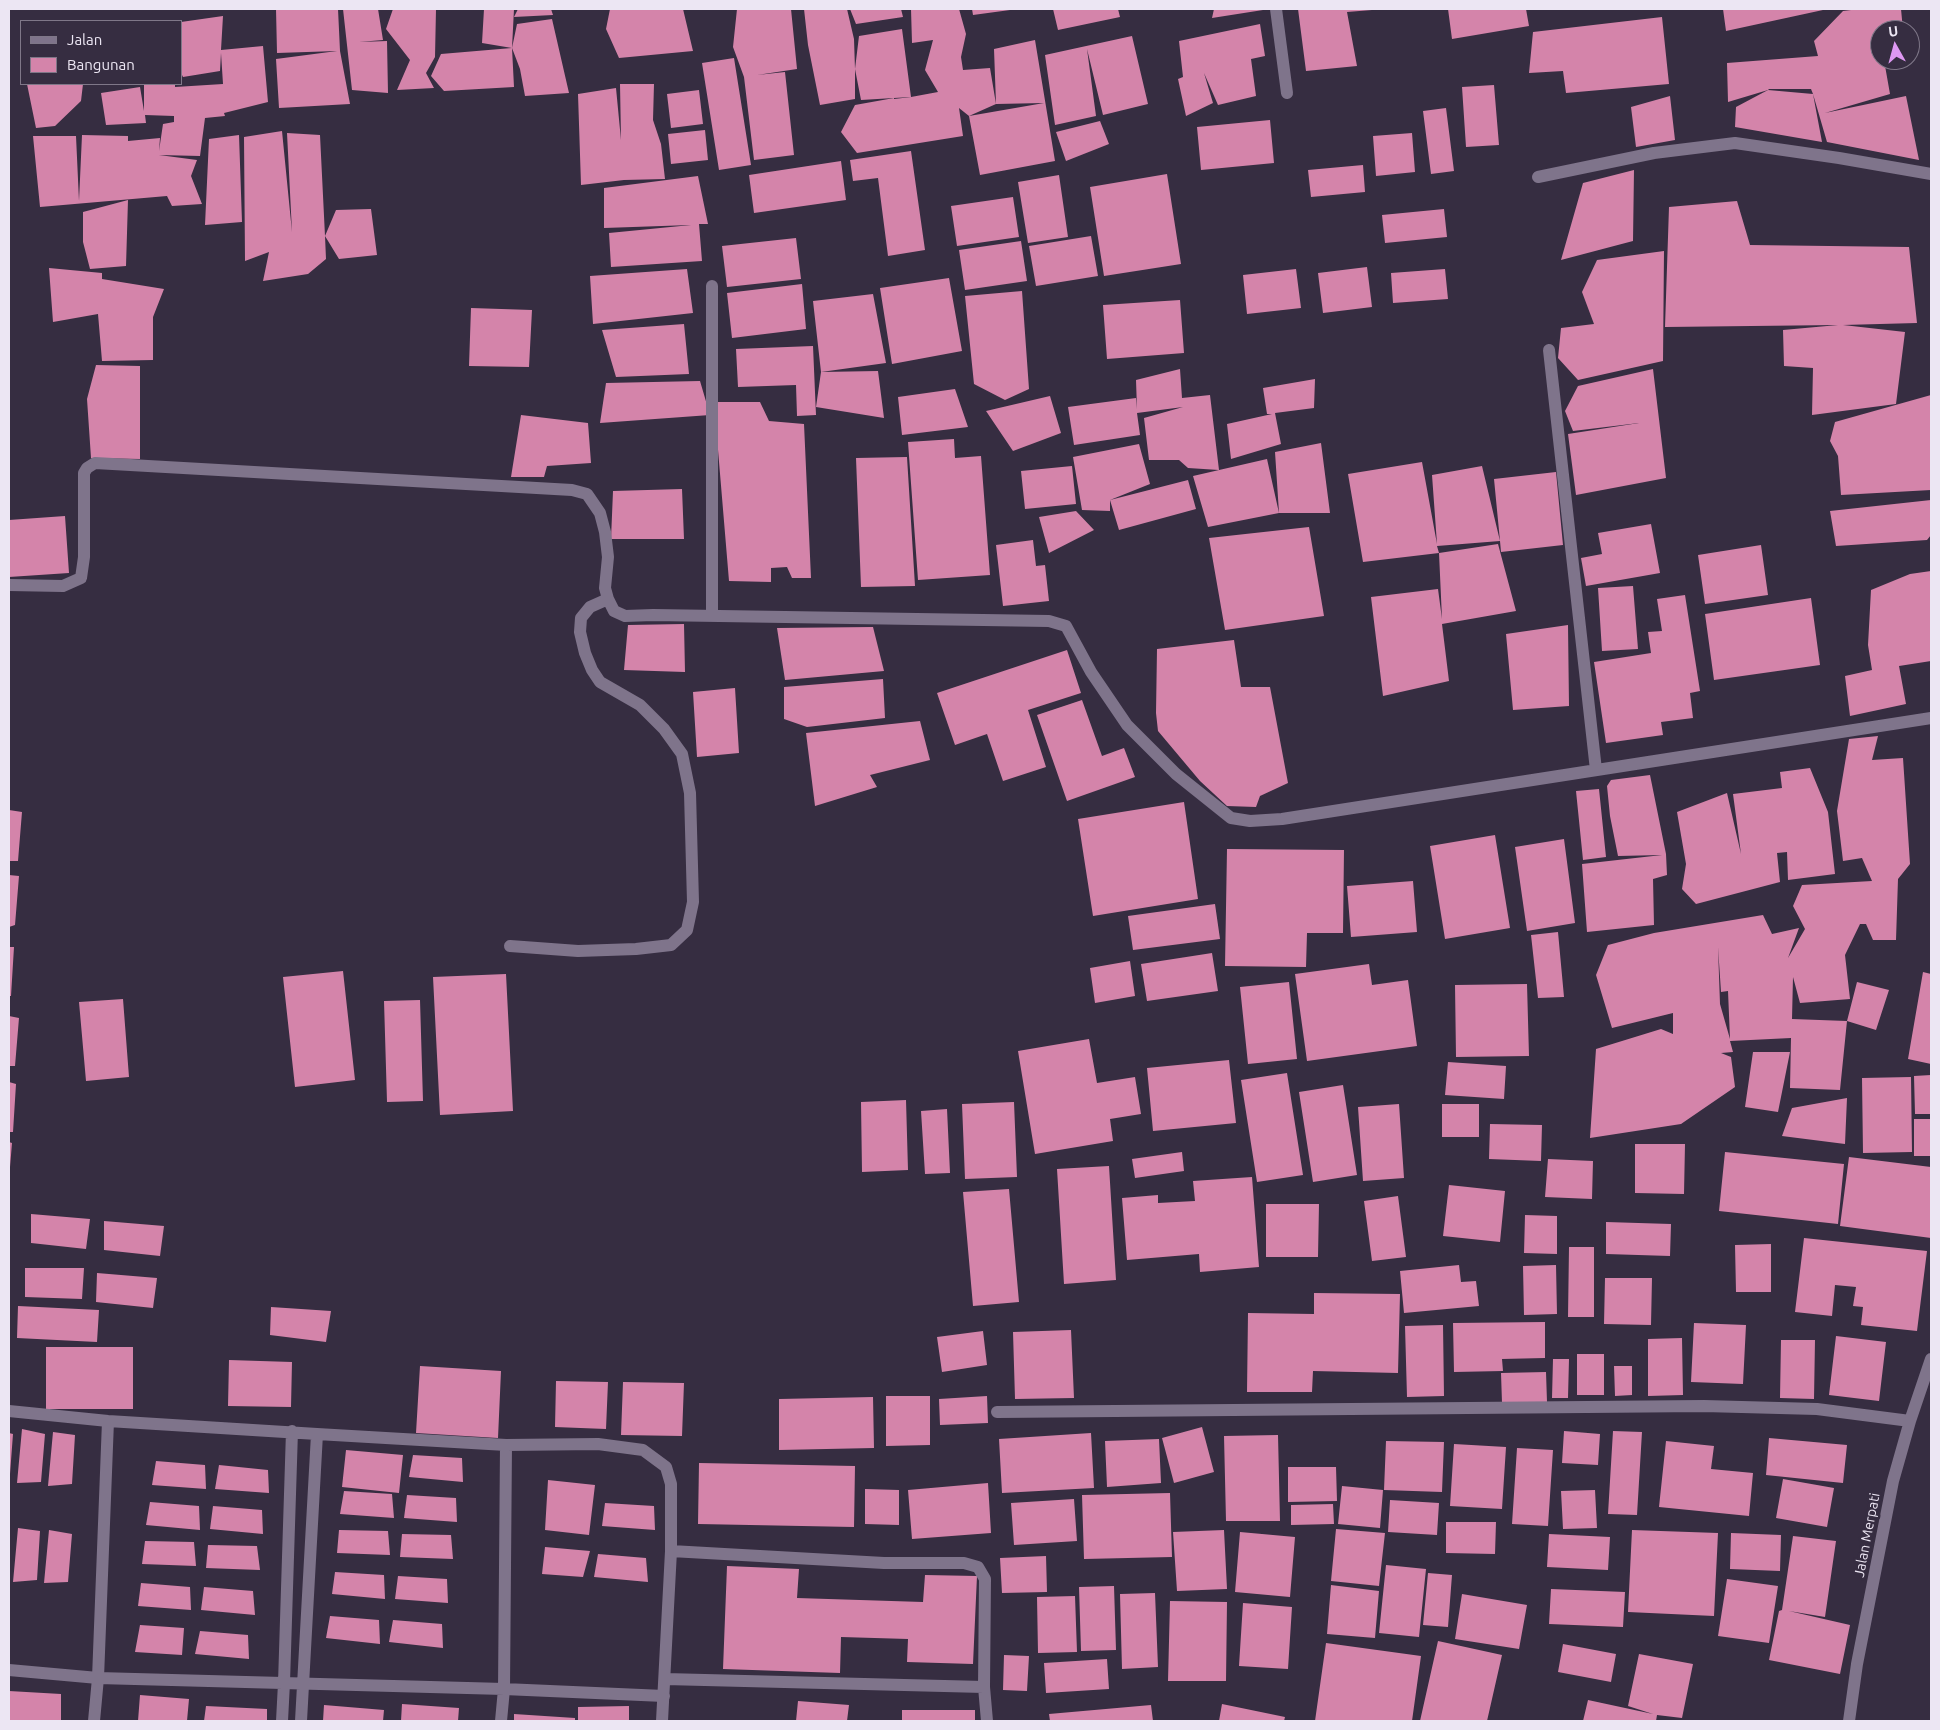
<!DOCTYPE html>
<html>
<head>
<meta charset="utf-8">
<style>
  body { margin:0 }
  #map { position:relative; width:1940px; height:1730px; overflow:hidden; background:#362d41; font-family:Ubuntu,sans-serif }
  canvas { display:block }
  .frame { position:absolute; inset:0; border:10px solid #ece6f3; pointer-events:none }
  .legend { position:absolute; left:20px; top:20px; width:162px; height:65px; box-sizing:border-box; background:#362d41; border:1px solid #7f7788; margin:0; padding:6px 9px; list-style:none; font-size:15px; color:#ece6f3 }
  .legend li { display:flex; align-items:center; gap:10px; height:25px }
  .legend b { width:25px; border:1px solid #7f7788 }
  .north { position:absolute; left:1870px; top:20px; width:50px; height:50px; box-sizing:border-box; background:#362d41; border:1px solid #7f7788; border-radius:50%; rotate:353deg; font-size:14px; font-weight:700; line-height:20px; text-align:center; color:#ece6f3 }
  .north::after { content:''; display:block; margin:auto; width:18px; height:22px; background:#de98f2; clip-path:polygon(50% 0,100% 100%,50% 72%,0 100%) }
</style>
</head>
<body>
<div id="map">
<canvas width="1940" height="1730"></canvas>
<div class="frame"></div>
<ul class="legend">
<li><b style="height:6px;background:#7f748b"></b>Jalan</li>
<li><b style="height:14px;background:#d484aa"></b>Bangunan</li>
</ul>
<div class="north">U</div>
</div>
<script>
const ctx = document.querySelector('canvas').getContext('2d');
ctx.lineJoin = 'round';
function fillPath(path, color) {
  ctx.fillStyle = color;
  ctx.fill(path, 'evenodd');
}
function stroke(path, color, width, dash) {
  ctx.strokeStyle = color;
  ctx.lineWidth = width;
  ctx.lineCap = dash ? 'butt' : 'round';
  ctx.setLineDash(dash || []);
  ctx.stroke(path);
}
function drawText(font, color, halo, rows, align = 'center') {
  ctx.font = font + ' Ubuntu,sans-serif';
  ctx.lineWidth = 5;
  ctx.setLineDash([]);
  ctx.textBaseline = 'middle';
  ctx.strokeStyle = halo;
  ctx.fillStyle = color;
  for (const [text, x, y, turn = 0] of rows) {
    ctx.save();
    ctx.translate(x, y);
    ctx.rotate((+turn || 0) * Math.PI / 180);
    ctx.textAlign = isNaN(turn) ? turn : align;
    if (halo) ctx.strokeText(text, 0, 0);
    ctx.fillText(text, 0, 0);
    ctx.restore();
  }
}
fillPath(new Path2D(`
  M276,9h62l2,42 10,53 -71,4 -3,-49 61,-8 -60,2z
  M343,9h35l5,31 -24,2 28,-1 1,52 -36,-3z
  M393,9h43l-1,48 -9,16 8,15 -37,2 13,-30 -24,-31z
  M484,9h30l-2,39 -30,-5z
  M518,9h33l2,6 -39,2z
  M610,9h73l10,42 -74,7 -13,-29z
  M737,9h54l6,60 -40,6 28,-3 9,83 -40,5 -10,-83 -11,-30z
  M804,9h43l7,30 1,30 4,-33 43,-7 9,68 -17,1v1l17,-2 27,-5 -13,-22 8,-30 -21,3 -1,-34h48l7,25 -5,23 2,13 27,-2 6,36 -2,-55 41,-9 20,121 -75,14 -11,-59 -10,-8 4,28 -106,17 -16,-21 14,-27 39,-7 -33,2 -6,-31v30l-35,6 -12,-60zM1044,103l-75,13 27,-12z
  M850,9h51l2,8 -47,7z
  M972,9h38v1l-37,5z
  M1053,9h65l2,8 -62,13z
  M1214,9h49v1l-51,8z
  M1298,9h74v1l-25,2 10,54 -51,5z
  M1448,9h78l3,17 -77,13z
  M1723,9h100v1l-97,21z
  M1859,9h42l2,21h-23v30h4l6,34 -65,19 81,-17 13,64 -92,-18 -14,-48 9,48 -87,-15 1,-20 32,-17 -40,12 -1,-39 91,-7 -4,-15 29,-30zM1811,89l2,5 -45,-4 1,-1z
  M223,16l-2,34 42,-4 5,56 -44,11 1,3 -20,2 -5,38 -41,-1 38,5 -6,16 11,28 -30,2 -5,-10 -127,11 -7,-71h43l3,65 3,-66 46,1v5l32,-3 -1,13 4,-27 11,-2v-6l-29,-1 1,8 -40,2 -5,-32 39,-6 4,24v-27h31v3l48,-3 -2,-31 -1,18 -37,6 -2,-4v-51z
  M1662,17l7,67 -103,9 -3,-22 -34,2 4,-41z
  M552,19l17,74 -44,3 -5,-27 -8,-21 5,-24z
  M1260,24l5,32 -14,3 5,37 -38,9 -14,-32 9,30 -27,13 -8,-37 5,-2 -4,-36z
  M1132,36l16,68 -45,11 -16,-66 9,67 -41,9 -10,-70z
  M512,48l2,39 -70,4 -13,-15 10,-22z
  M734,58l17,107 -32,5 -17,-107z
  M27,84h56l-2,17 -26,25 -19,2z
  M620,84h34l-1,36 8,24 4,35 -41,1 -43,5 -3,-91 38,-6 5,52z
  M1494,85l5,60 -33,2 -4,-60z
  M699,90l4,34 -32,4 -4,-34z
  M1670,96l5,44 -39,7 -5,-40z
  M1446,108l8,63 -23,3 -8,-63z
  M1270,120l4,43 -73,7 -4,-43z
  M1100,121l9,23 -43,17 -10,-29z
  M705,130l3,30 -37,4 -3,-30z
  M282,131l10,101 -5,-99 33,2 5,101 11,-26 35,-1 6,46 -38,4 -14,-23 1,23 -18,15 -45,7 6,-29 -24,9 -1,-124z
  M1412,133l3,39 -39,4 -3,-40z
  M239,135l3,87 -37,3 4,-86z
  M911,151l14,99 -37,6 -10,-78 -25,3 -3,-21z
  M841,161l5,39 -92,13 -5,-38z
  M1363,165l2,27 -54,5 -3,-27z
  M1634,170l-1,71 -72,19 22,-77z
  M1167,174l14,90 -77,12 -14,-89z
  M1059,175l9,62 -40,6 -10,-61z
  M698,176l10,48h-9l3,37 -91,6 -2,-34 82,-8 -87,3v-40z
  M1013,197l6,40 -62,9 -6,-40z
  M128,200l-2,66 -36,3 -7,-27v-30z
  M1737,201l13,44 159,2 8,76 -74,2 62,7 -9,72 -84,11 1,-47 -29,-2 -1,-36 55,-5 -173,2 4,-120z
  M1444,209l3,28 -62,6 -3,-28z
  M1091,236l7,40 -62,10 -7,-40z
  M796,238l5,41 -74,8 -5,-41z
  M1021,241l6,40 -62,9 -6,-40z
  M1664,251l-1,110 -85,19 -20,-22 3,-30 33,-4 -12,-32 15,-32z
  M1367,267l5,40 -49,6 -5,-40z
  M49,268l53,5v6l62,10 -11,28v43l-51,1 -4,-47 -45,8z
  M687,269l6,44 -100,11 -3,-48z
  M1296,269l5,39 -54,6 -4,-39z
  M1445,269l3,30 -55,4 -2,-30z
  M949,278l13,73 -70,13 -12,-76z
  M802,284l4,45 -74,9 -5,-45z
  M1022,291l7,98 -24,11 -31,-16 -9,-88z
  M873,294l13,69 -65,9 -8,-71z
  M1180,300l4,53 -77,6 -4,-54z
  M471,308l61,2 -3,57 -60,-1z
  M684,324l5,50 -73,3 -14,-47z
  M813,346l3,69 -19,1 -1,-31 -58,2 -2,-38z
  M96,365l44,1v93l-49,-1 -4,-59z
  M1180,369l2,29 28,-3 9,75 -31,-2 -9,-8h-30l-5,-42 39,-11 -46,6 3,22 -66,10 -6,-38 68,-9 1,11 -1,-29z
  M1653,369l13,109 -90,17 -8,-61 71,-11 -66,8 -8,-20 13,-25z
  M878,371l6,47 -68,-11 5,-35z
  M1315,379l-1,29 -39,5 6,31 -50,15 -4,-35 45,-10h-5l-4,-26z
  M700,381l10,34 -110,8 6,-40z
  M955,389l13,38 -66,8 -4,-38z
  M1931,395v95l-90,5 -3,-39 -8,-15 5,-19z
  M1050,396l11,37 -48,18 -27,-40z
  M714,402h46l9,19 35,3 7,154h-19l-5,-11 -16,1v14l-42,-1z
  M521,415l67,8 3,40 -44,3 -3,11h-33z
  M954,439l1,19 26,-2 9,119 -72,5 -10,-138z
  M1321,443l9,70h-51l-71,14 -15,-51 74,-17 12,54 -4,-61z
  M1139,444l11,40 -40,16 78,-20 8,29 -77,21 -9,-30v11l-28,-1 -9,-53z
  M907,457l8,129 -54,1 -5,-129z
  M1422,462l15,82 -5,-69 50,-9 18,75 -6,-62 62,-7 7,73 -62,7 -1,-11 -63,5 2,7 -76,9 -15,-88z
  M1072,466l4,38 -51,5 -4,-38z
  M682,489l2,50h-73l2,-48z
  M1931,500v35l-4,5 -91,6 -6,-35z
  M1076,511l18,19 -45,23 -10,-36z
  M65,516l4,57 -60,4v-57z
  M1651,524l9,49 -74,13 -5,-28 21,-4 -4,-21z
  M1309,527l15,89 -99,14 -16,-92z
  M1033,540l3,26 9,-1 4,36 -46,5 -7,-61z
  M1498,544l18,67 -74,13 7,57 -66,15 -12,-99 67,-8 4,30 -3,-66z
  M1761,545l7,50 -63,9 -7,-49z
  M1931,571v90l-32,5 7,38 -56,12 -5,-40 27,-6 -4,-25 3,-55 39,-16z
  M1633,586l5,63 -36,2 -4,-63z
  M1685,595l15,96 -10,2 3,25 -32,4 2,13 -57,8 -12,-81 57,-9 -3,-21 14,-1 -5,-32z
  M1811,598l9,67 -106,15 -9,-66z
  M684,624l1,48 -61,-2 4,-45z
  M1568,625l1,81 -56,4 -7,-76z
  M873,627l11,44 -99,9 -8,-52z
  M1234,640l7,47h29l18,96 -28,13 -4,11 -29,-1 -27,-25 -42,-50 -2,-18 1,-64z
  M1067,650l14,43 -53,17 18,57 -43,14 -16,-47 -32,11 -18,-52z
  M883,679l2,39 -78,9 -23,-8v-32z
  M735,688l4,65 -42,4 -4,-65z
  M1082,700l20,56 22,-8 11,29 -68,24 -30,-86z
  M920,721l10,39 -60,15 7,12 -62,19 -9,-73z
  M1878,736l-6,24 31,-2 7,106 -12,15 -2,61h-23l-7,-16h-6l-15,31 5,44 -50,4 -7,-26 -1,42 55,2 10,-39 32,8 -13,40 -29,-9 -7,69 -50,-2 1,-50 -61,3 3,11 -12,1 10,4 4,30 -54,37 -91,14 6,-89 65,-20 12,5v-21l-61,15 -16,-53 12,-30 46,-12 109,-18 9,19 27,-6 -11,30 17,-29 -12,-23 9,-21 70,-4 -10,-23 -19,3 -6,-50 12,-72zM1718,947l3,45 7,-1 2,48 -10,-35z
  M1810,768l18,44 7,62 -47,6 -1,-28 -10,1 3,29 -84,22 -14,-15 4,-25 -9,-52 50,-19 14,61 -8,-60 49,-6 -2,-16z
  M1650,775l16,79 1,21 -14,4 1,46 -67,7 -5,-68 80,-9 -44,1 -8,-40 -3,-30 4,-6z
  M1599,789l7,68 -23,3 -7,-69z
  M1184,802l14,97 -105,17 -15,-97z
  M9,810l13,2 -4,49h-9z
  M1495,835l15,93 -65,11 -15,-93z
  M1564,839l11,84 -48,8 -12,-84z
  M1227,849l117,1 -1,83h-36l-1,34 -81,-1z
  M9,875l10,1 -4,49 -6,2z
  M1413,881l4,51 -66,5 -4,-51z
  M1215,904l5,35 -87,11 -5,-34z
  M1558,932l6,65 -26,1 -7,-63z
  M9,947h5l-3,49h-2z
  M1212,953l6,38 -71,10 -6,-37z
  M1130,961l5,35 -40,7 -5,-35z
  M1369,964l3,21 36,-5 9,66 -110,15 -12,-87z
  M343,971l12,109 -60,7 -12,-110z
  M1923,972l8,2v90l-23,-5z
  M506,974l7,137 -73,4 -7,-138z
  M1289,982l8,77 -49,5 -8,-77z
  M1527,984l2,72 -73,1 -1,-72z
  M123,999l6,78 -43,4 -7,-79z
  M420,1000l3,101 -36,1 -3,-101z
  M9,1016l10,2 -4,48h-6z
  M1089,1039l8,44 38,-6 6,37 -31,5 3,22 -78,13 -17,-103z
  M1753,1052h37l-12,60 -33,-5z
  M1229,1060l7,63 -83,8 -6,-63z
  M1448,1062l58,4 -2,33 -59,-4z
  M1287,1073l16,102 -46,7 -16,-102z
  M1931,1075v39h-16l-1,-38z
  M1911,1077l1,75 -49,1 -1,-75z
  M9,1082l7,2 -3,48h-4z
  M1343,1085l14,90 -44,7 -14,-90z
  M1847,1098l-2,46 -63,-8 10,-28z
  M906,1100l2,70 -46,2 -1,-70z
  M1014,1102l3,75 -52,2 -3,-75z
  M1399,1104l5,74 -41,3 -5,-74z
  M1442,1104h37v33h-37z
  M947,1109l3,64 -25,1 -4,-63z
  M1914,1119h17v37h-17z
  M1490,1124l52,1 -1,36 -52,-2z
  M9,1142l3,1 -2,24h-1z
  M1635,1144h50l-1,50 -49,-1z
  M1182,1152l2,19 -49,7 -3,-19z
  M1725,1152l119,12 -6,60 -119,-13z
  M1849,1157l82,10v71l-91,-12z
  M1548,1159l45,2 -1,38 -47,-2z
  M1109,1166l7,114 -52,4 -7,-115z
  M1252,1177l7,90 -59,5 -1,-18 -72,6 -5,-62 36,-3v8l37,-2 -2,-20z
  M1449,1185l56,6 -5,51 -57,-6z
  M1009,1189l10,113 -46,4 -10,-114z
  M1398,1196l8,61 -34,4 -8,-60z
  M1266,1204h53l-1,53h-52z
  M31,1214l59,5 -4,30 -55,-6z
  M1525,1215l32,1v38l-33,-1z
  M104,1221l60,5 -4,30 -56,-6z
  M1606,1222l65,2 -1,32 -64,-2z
  M1804,1238l123,13 -10,80 -56,-6 2,-18 -10,-1 3,-19 -21,-2 -3,31 -37,-4z
  M1771,1244v48h-35l-1,-47z
  M1569,1247h25v70h-26z
  M1459,1265l2,17 15,-1 3,25 -75,7 -4,-42z
  M1556,1265l1,49 -33,1 -1,-49z
  M25,1268h59l-2,31 -57,-2z
  M97,1273l60,5 -4,30 -57,-6z
  M1605,1278h47l-1,47 -47,-1z
  M1314,1293l86,1 -2,79 -85,-2 -1,21h-65l1,-79 66,1z
  M18,1306l81,4 -2,32 -80,-4z
  M271,1307l60,4 -5,31 -56,-7z
  M1545,1322v36l-43,1 1,12 -49,1 -1,-49z
  M1694,1323l52,2 -3,59 -52,-2z
  M1443,1325l1,71 -37,1 -2,-71z
  M1071,1330l3,68 -59,1 -2,-67z
  M983,1331l4,34 -45,7 -5,-35z
  M1836,1336l50,6 -7,59 -50,-6z
  M1682,1338l1,57 -35,1v-57z
  M1781,1340h34l-1,59 -34,-1z
  M46,1347h87v62h-87z
  M1577,1354h27v41h-27z
  M1553,1359h16l-1,39h-16z
  M229,1360l63,2 -1,45 -63,-1z
  M420,1366l81,5 -3,67 -82,-5z
  M1614,1366h18v29l-17,1z
  M1546,1372l1,30 -45,1 -1,-30z
  M556,1381l52,1 -2,47 -51,-2z
  M623,1382l61,1 -2,53 -61,-1z
  M886,1396h44v49l-44,1z
  M987,1396l1,27 -48,2 -1,-26z
  M873,1397l1,51 -95,2v-51z
  M1202,1427l12,45 -40,11 -12,-45z
  M22,1429l23,5 -4,48 -24,1z
  M1564,1431l36,3 -2,31 -36,-2z
  M1613,1431l29,1 -5,83 -29,-1z
  M53,1432l22,3 -3,49 -24,2z
  M9,1433l4,1 -3,40 -1,-1z
  M1091,1433l3,55 -92,5 -3,-54z
  M1278,1435l2,86h-54l-2,-85z
  M1769,1438l78,7 -4,38 -77,-8z
  M1159,1439l2,44 -54,4 -2,-46z
  M1386,1441l58,1 -2,50 -58,-2z
  M1666,1441l48,5 -3,23 42,4 -4,43 -90,-9z
  M1454,1444l52,3 -4,62 -52,-3z
  M1517,1448l36,2 -5,76 -36,-2z
  M346,1450l57,5 -4,38 -57,-6z
  M413,1455l49,3 1,24 -54,-5z
  M156,1461l49,4 1,24 -54,-4z
  M699,1463l156,3 -1,61 -156,-3z
  M219,1465l49,5 1,23 -54,-4z
  M1288,1467h48l1,34 -49,1z
  M1783,1479l51,9 -7,39 -51,-9z
  M548,1480l47,5 -6,50 -44,-5z
  M988,1483l3,50 -79,6 -4,-49z
  M1342,1486l41,4 -3,38 -42,-4z
  M865,1489l34,1v35l-34,-1z
  M1595,1490l2,38 -34,1 -2,-38z
  M344,1491l48,3 2,24 -54,-4z
  M1170,1493l2,64 -88,2 -2,-64z
  M407,1495l49,3 1,24 -53,-4z
  M1074,1499l3,42 -63,4 -3,-42z
  M1390,1500l49,3 -2,32 -49,-3z
  M150,1502l49,4 1,24 -54,-5z
  M605,1503l49,3 1,24 -53,-4z
  M1333,1504l1,20 -43,1v-20z
  M213,1506l49,4 1,24 -53,-5z
  M1446,1522h50l-1,32 -49,-1z
  M18,1528l22,3 -3,49 -24,2z
  M1336,1529l49,4 -6,53 -48,-5z
  M49,1530l23,4 -4,48 -24,1z
  M339,1530l49,1 2,24 -53,-2z
  M1224,1530l3,59 -50,2 -4,-59z
  M1632,1530l86,3 -4,83 -86,-4z
  M1240,1532l55,5 -5,60 -55,-5z
  M1731,1533l50,2 -1,36 -50,-2z
  M402,1534l49,1 2,24 -53,-2z
  M1549,1534l61,3 -2,33 -61,-3z
  M1793,1536l43,5 -11,76 -36,-6 61,14 -10,49 -71,-14 10,-49 3,-1z
  M145,1541l49,1 2,24 -54,-2z
  M208,1545l49,1 3,24 -54,-2z
  M545,1547l45,4 -7,26 -41,-3z
  M598,1554l48,4 2,24 -54,-5z
  M1046,1556l1,36 -45,1 -2,-35z
  M1386,1565l40,4 -7,68 -40,-4z
  M727,1566l72,3 -2,29 126,4 2,-27 52,1 -4,88 -66,-2 1,-23 -67,-2 -1,36 -117,-4z
  M335,1572l49,3 1,24 -53,-5z
  M1428,1573l24,2 -4,52 -25,-2z
  M398,1576l49,3 1,24 -53,-4z
  M1727,1579l51,7 -9,57 -51,-7z
  M141,1583l49,4 1,23 -53,-4z
  M1331,1585l48,6 -4,47 -48,-4z
  M1114,1586l2,64 -35,1 -2,-64z
  M204,1587l49,4 2,24 -54,-5z
  M1551,1589l74,3 -2,35 -74,-3z
  M1155,1593l3,74 -36,2 -2,-75z
  M1462,1594l65,11 -8,44 -64,-10z
  M1075,1596l2,56 -39,1 -1,-56z
  M1170,1601l57,1 -1,79h-58z
  M1243,1603l49,4 -4,62 -49,-3z
  M330,1616l49,4 1,24 -54,-6z
  M393,1620l49,4 1,24 -54,-6z
  M140,1625l44,3 -2,27 -47,-3z
  M200,1631l48,4 1,24 -54,-5z
  M1438,1641l64,14 -15,66h-67z
  M1326,1643l95,13 -9,65h-97z
  M1563,1644l53,10 -5,28 -53,-10z
  M1639,1654l54,10 -11,54 -25,-3 -1,6h-73l5,-21 65,14 -25,-8z
  M1004,1655l25,1 -2,35 -24,-1z
  M1107,1659l2,30 -63,4 -2,-30z
  M9,1691l52,3v27h-52z
  M140,1695l49,4 -2,22h-49z
  M798,1701l51,4 -2,16h-51z
  M402,1704l57,4 -1,13h-57z
  M1222,1704l63,13 -1,4h-65z
  M324,1705l60,5 -1,11h-60z
  M1151,1705l2,16h-103l-1,-7z
  M206,1706l61,3v12h-63z
  M629,1706v15h-51v-14z
  M902,1710h73v11h-73z
  M514,1714l61,4v3h-61z`), '#d484aa');
stroke(new Path2D(`
  M1276,9l11,84
  M1538,177l116,-24 81,-10 104,15 92,16
  M712,286v330
  M1549,350l47,420
  M9,585l54,1 18,-8 3,-21v-84l3,-5 8,-5 477,27 15,4 13,19 5,19 3,25 -3,31 3,11 6,12 11,5 28,-1 396,6 17,5 25,46 36,53 49,49 55,44 19,3 32,-2 649,-101
  M510,946l68,5 58,-2 35,-4 16,-15 6,-28 -3,-109 -8,-39 -18,-25 -24,-24 -40,-23 -8,-12 -7,-17 -5,-21 1,-14 9,-11 18,-8
  M9,1411l99,10 209,13 189,11 92,-1 45,6 23,17 5,17v67l-9,170
  M997,1412l707,-6 113,3 93,12
  M671,1551l213,12h80l14,4 7,12 -1,108 3,34
  M9,1670l89,8 406,11 160,7
  M665,1679l319,8
  M94,1721l4,-43 10,-257
  M282,1721l2,-38 8,-252
  M301,1721l16,-287
  M501,1721l3,-32 2,-244
  M1849,1721l8,-57 36,-183 17,-60 21,-62`), '#7f748b', 12);
drawText('14px', '#ece6f3', '#362d41', [
  ["Jalan Merpati",1867,1535,-79]
]);
</script>
</body>
</html>
